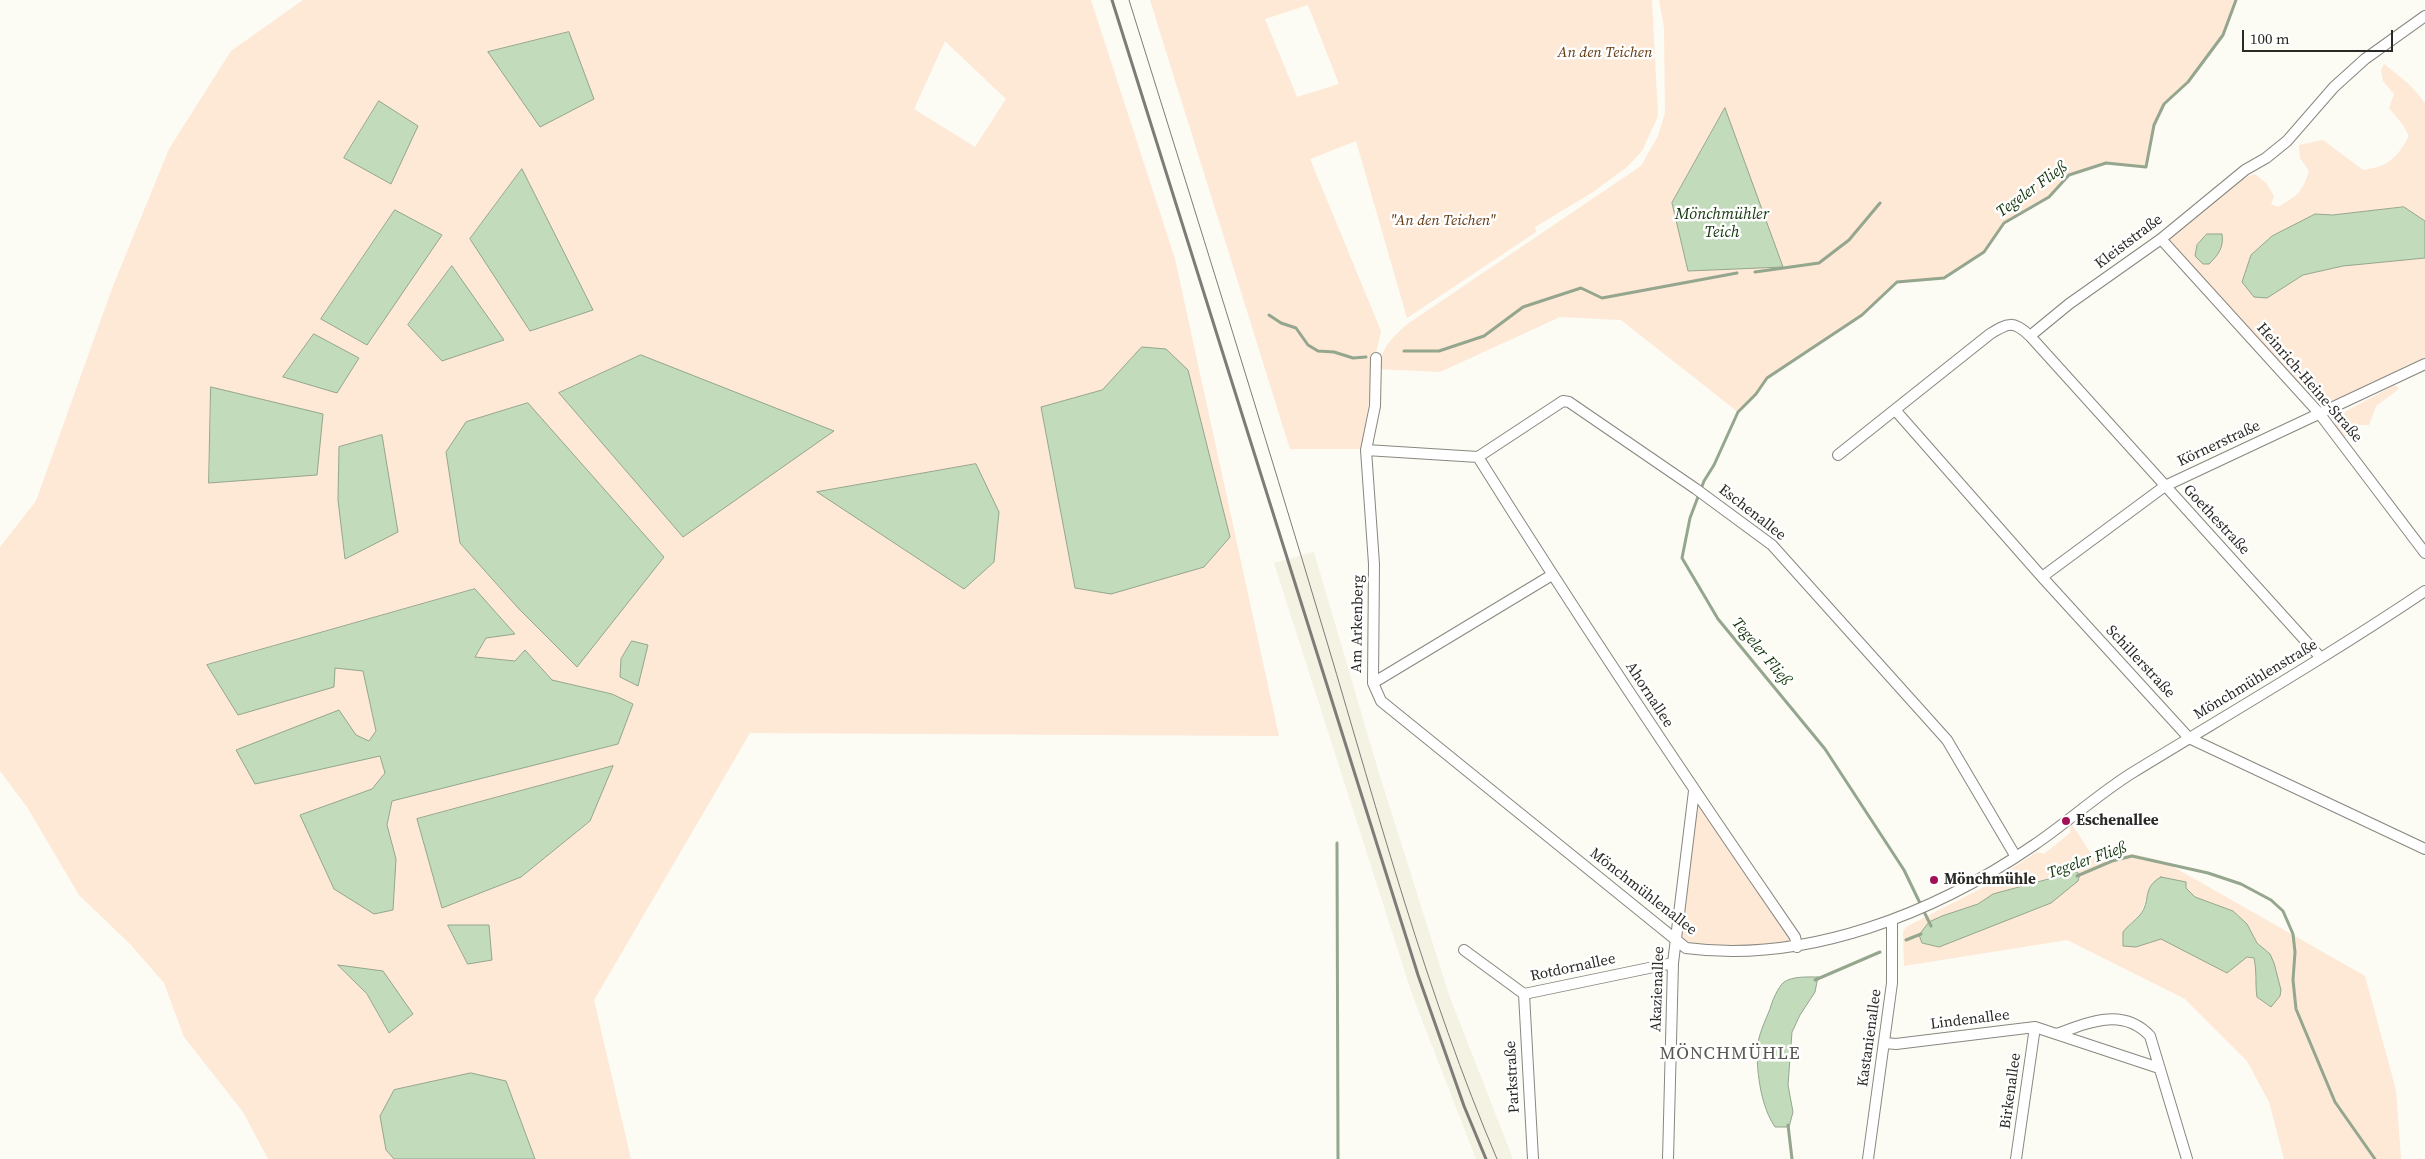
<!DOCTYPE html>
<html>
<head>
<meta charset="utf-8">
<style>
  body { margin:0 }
  #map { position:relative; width:2425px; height:1159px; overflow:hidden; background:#fcfbf4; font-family:"Source Serif 4",serif }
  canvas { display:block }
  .scale { position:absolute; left:2242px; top:30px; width:151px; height:22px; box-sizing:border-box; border:2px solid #292926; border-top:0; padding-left:6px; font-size:15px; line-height:18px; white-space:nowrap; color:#292926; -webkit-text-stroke:4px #fff; paint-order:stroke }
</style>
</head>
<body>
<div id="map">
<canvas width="2425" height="1159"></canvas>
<div class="scale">100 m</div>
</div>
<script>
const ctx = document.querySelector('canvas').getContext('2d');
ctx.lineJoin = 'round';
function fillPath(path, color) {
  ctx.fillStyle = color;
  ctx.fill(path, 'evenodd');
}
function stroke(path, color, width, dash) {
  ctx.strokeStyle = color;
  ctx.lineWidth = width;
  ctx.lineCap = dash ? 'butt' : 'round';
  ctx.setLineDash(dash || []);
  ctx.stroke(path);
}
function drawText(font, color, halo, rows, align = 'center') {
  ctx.font = font + ' "Source Serif 4",serif';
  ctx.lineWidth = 5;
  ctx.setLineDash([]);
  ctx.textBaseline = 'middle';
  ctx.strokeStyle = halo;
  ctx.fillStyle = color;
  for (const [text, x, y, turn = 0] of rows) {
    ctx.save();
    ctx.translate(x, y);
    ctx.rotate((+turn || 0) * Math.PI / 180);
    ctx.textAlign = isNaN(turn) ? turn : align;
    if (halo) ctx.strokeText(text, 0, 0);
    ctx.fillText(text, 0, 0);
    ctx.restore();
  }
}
fillPath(new Path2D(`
  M1314,552l64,218 71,225 64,164h-37l-64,-165 -138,-431z`), '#f4f2e3');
fillPath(new Path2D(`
  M303,0h788l84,259 104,477 -529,-3 -156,267 37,159h-96l-29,-78 -120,69 8,9h-126l-25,-47 -59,-75 -20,-54 -33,-38 -52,-50 -52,-88 -27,-36v-224l36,-46 77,-215 56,-137 62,-98zM945,41l61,58 -31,48 -61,-38zM1102,390l-27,198 -34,-181zM339,447l6,112 -7,-59zM446,452l73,157 -59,-66zM474,589l40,45 -28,4 -11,19 40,4 10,-11 27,30 60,14 21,10 -15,40 -226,57 -5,24 9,34 -96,-44 72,-26 13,-16 -5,-18 -125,29 101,-49 13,6 7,-10 -13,-60 -28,-4 -128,-2zM612,767l-22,54 -69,56 -79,30 -24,-88zM338,966l75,48 -25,19 -21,-39z
  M1150,0h502l6,116 -16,35 -15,16 -34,25 -58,35 1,5 -129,86 -51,-177 -46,18 71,172 -8,36 -10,82h-73zM1308,5l31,79 -42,13 -32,-78z
  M1659,0h577l-14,35 -34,47 -24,22 -10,21 -8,42 -40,-4 -37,12 -20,22 -45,26 -20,29 -40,26 -48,4 -34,33 -95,63 -11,16 -18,18 -117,-92 -61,-3 -120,55 -61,-3c1,-20 15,-34 30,-46l232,-157 17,-30 7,-23 -1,-85zM1725,109l-37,162 -16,-68z
  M2384,64l26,21 15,18v118l-21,-14 -72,8 -17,-1 -43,22 -21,19 32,33 20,-13 40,-9 82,-8v102l-105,50 -151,-169 -2,-6 71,-54 17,-7 11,9 8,13 -3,8 7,3c19,-11 24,-14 31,-36l-9,-13 -1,-13 24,-5 40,30c25,-3 34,-12 46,-34l-6,-11 -14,-17 5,-14 -11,-13 -2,-11z
  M2395,385l4,4 -23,17 -7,19h-14l-10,13 -10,-11v-10z
  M1695,793l101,153 -110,2 -10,-10z
  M2071,823l23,35 9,4 29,-8 31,7 202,115 31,114 5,69h-117l-15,-57 -22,-41 -62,-62 -118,-59 -163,26 -1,-34 3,-5 76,-39 55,-36 7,2 26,-21zM2068,868l-129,79 -17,-4 -3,-8c17,-20 33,-21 57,-30 7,-3 12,-9 20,-12 25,-8 49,-11 72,-25zM2186,888l9,9 38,14 14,13 10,19 13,11 -16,28 2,-8 -2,-16 -82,-14 -11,-5 -25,8 -8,-22 12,-10 6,-16z`), '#fee8d6');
const water = new Path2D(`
  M569,32l25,67 -54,28 -52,-75z
  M379,101l39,25 -27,58 -47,-26z
  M1725,108l58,159 -95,4 -16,-68z
  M522,169l71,141 -63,21 -60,-92z
  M2404,207l21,14v37l-82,8 -40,9 -36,23 -13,-1 -12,-15 9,-27 21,-19 43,-22 17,1z
  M395,210l47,25 -75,110 -46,-26z
  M2207,234h15c2,14 -4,21 -13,30h-6l-8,-8 2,-11z
  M452,266l52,74 -62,21 -34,-36z
  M314,334l45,24 -22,35 -54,-16z
  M1142,347l24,2 22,21 42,167 -26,30 -93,27 -36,-6 -34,-181 61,-17z
  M641,355l193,76 -151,106 -124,-144z
  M211,387l112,27 -6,61 -108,8z
  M528,403l136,154 -87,110 -58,-58 -59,-66 -14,-91 20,-30z
  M382,435l16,97 -53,27 -7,-59 1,-53z
  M976,464l23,48 -5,50 -30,27 -147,-97z
  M475,589l40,45 -29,4 -11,19 40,4 10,-11 27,30 60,14 21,10 -15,40 -226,57 -5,24 9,34 -3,51 -19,4 -40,-25 -34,-74 72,-26 13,-16 -5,-17 -125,28 -19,-34 103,-40 17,25 13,6 7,-10 -13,-60 -28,-3 -1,19 -96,28 -31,-50z
  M632,641l16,4 -10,41 -18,-9 1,-18z
  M613,766l-23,55 -69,56 -79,31 -25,-89z
  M2068,868l12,6 -2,7 -27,22 -112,44 -17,-4 -3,-8 10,-13 13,-6 36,-12 15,-10 59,-16z
  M2161,877l25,5v6l9,9 38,14 14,13 10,19 13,11 4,9 7,27 -1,6 -9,11 -14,-10c-2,-14 0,-25 -3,-39l-7,-1 -20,16 -66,-34 -25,8 -13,-1v-14c5,-7 12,-11 17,-17 12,-15 1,-27 21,-38z
  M448,925h41l3,35 -24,4z
  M338,965l45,6 30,43 -24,19 -22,-39z
  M1818,977l-3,15 -15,23 -8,17 -4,53 5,27 -4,15h-14c-14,-21 -18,-52 -18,-78 1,-13 8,-28 13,-40 2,-8 8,-22 14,-27 9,-6 24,-5 34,-5z
  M471,1073l35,8 29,78h-141l-8,-9 -6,-34 14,-26z`);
fillPath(water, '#c2dbbb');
stroke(water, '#94a68e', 1);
stroke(new Path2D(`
  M1755,272l64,-9 30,-23 31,-37
  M1269,315l12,8 15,5 12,17 10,6 16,1 19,6 13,-1
  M1404,351h35l45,-15 39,-29 58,-19 21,10 135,-25
  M1337,843l1,316
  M2077,876l35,-15 20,-5 76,17 33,11 30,16 12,11 10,23 2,18 -2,28 3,29 39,93 40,57
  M1931,926l-27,-56 -79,-121 -107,-130 -36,-61 8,-40 14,-37 10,-16 24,-53 18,-18 11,-16 95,-63 35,-33 47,-4 40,-26 20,-29 45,-26 20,-22 37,-12 40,4 8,-42 10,-21 24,-22 35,-47 13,-35
  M1906,940l15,-6
  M1815,980l65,-28
  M1788,1125l4,34`), '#94a68e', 3);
const minor = new Path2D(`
  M2161,239l158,174 106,140
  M2030,336l291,322
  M1376,358l-1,48 -9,44 8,114 -1,119 8,18 305,247c121,16 249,-35 348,-103 34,-23 63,-50 98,-72 98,-60 198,-118 293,-182
  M1896,411l146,166 147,161 236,111
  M1366,450l112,7 85,-56 6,1 127,87 76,56 175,195 69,117
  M1838,455l152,-121c18,-11 23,-14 40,2l39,-32 92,-65 84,-69 21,-12 21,-17 47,-54 31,-28 60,-43
  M1478,457c102,163 208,322 317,480l2,10
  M2042,577l123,-91 260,-122
  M1373,683l179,-108
  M1464,950l60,44 149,-31
  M1524,994l9,165
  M2057,1034c32,-12 66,-27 93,2l37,123
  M1886,1043l10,1 139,-17 124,41
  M1668,1159l5,-196 21,-172
  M1868,1159l24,-176v-63
  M2016,1159l19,-132`);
stroke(minor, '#888780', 12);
stroke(minor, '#fff', 10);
stroke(new Path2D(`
  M1129,0c67,214 134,428 198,642 52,174 99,350 170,517`), '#7d7c78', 1);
stroke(new Path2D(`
  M1112,0l306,975 46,131 22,53`), '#7d7c78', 3);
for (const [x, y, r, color] of [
  [2066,821,5,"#a21055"],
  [1934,880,5,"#a21055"]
]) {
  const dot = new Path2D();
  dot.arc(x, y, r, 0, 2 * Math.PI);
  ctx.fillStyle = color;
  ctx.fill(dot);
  stroke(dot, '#fff', 2);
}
drawText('italic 15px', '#64390f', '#fff', [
  ["An den Teichen",1605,53],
  ["\"An den Teichen\"",1443,221]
]);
drawText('15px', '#292926', '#fff', [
  ["Kleiststraße",2129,242,-37],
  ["Heinrich-Heine-Straße",2309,383,49],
  ["Körnerstraße",2219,444,-25],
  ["Eschenallee",1752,513,38],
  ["Goethestraße",2216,520,47],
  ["Am Arkenberg",1358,624,-89],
  ["Schillerstraße",2140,662,47],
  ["Mönchmühlenstraße",2256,680,-31],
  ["Ahornallee",1649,695,57],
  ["Mönchmühlenallee",1643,892,38],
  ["Rotdornallee",1573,968,-12],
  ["Akazienallee",1658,989,-88],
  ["Lindenallee",1970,1020,-7],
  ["Kastanienallee",1870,1038,-82],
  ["Parkstraße",1513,1077,-93],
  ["Birkenallee",2011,1091,-82]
]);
drawText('bold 15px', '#292926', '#fff', [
  ["Eschenallee",2076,821],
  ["Mönchmühle",1944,880]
], 'left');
drawText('italic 16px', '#13360a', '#fff', [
  ["Tegeler Fließ",2032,190,-36],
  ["Mönchmühler",1722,215],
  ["Teich",1722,233],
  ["Tegeler Fließ",1761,652,50],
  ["Tegeler Fließ",2087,861,-19]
]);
ctx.letterSpacing = '1px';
drawText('18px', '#585751', '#fff', [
  ["MÖNCHMÜHLE",1730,1054]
]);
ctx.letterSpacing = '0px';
</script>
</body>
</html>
